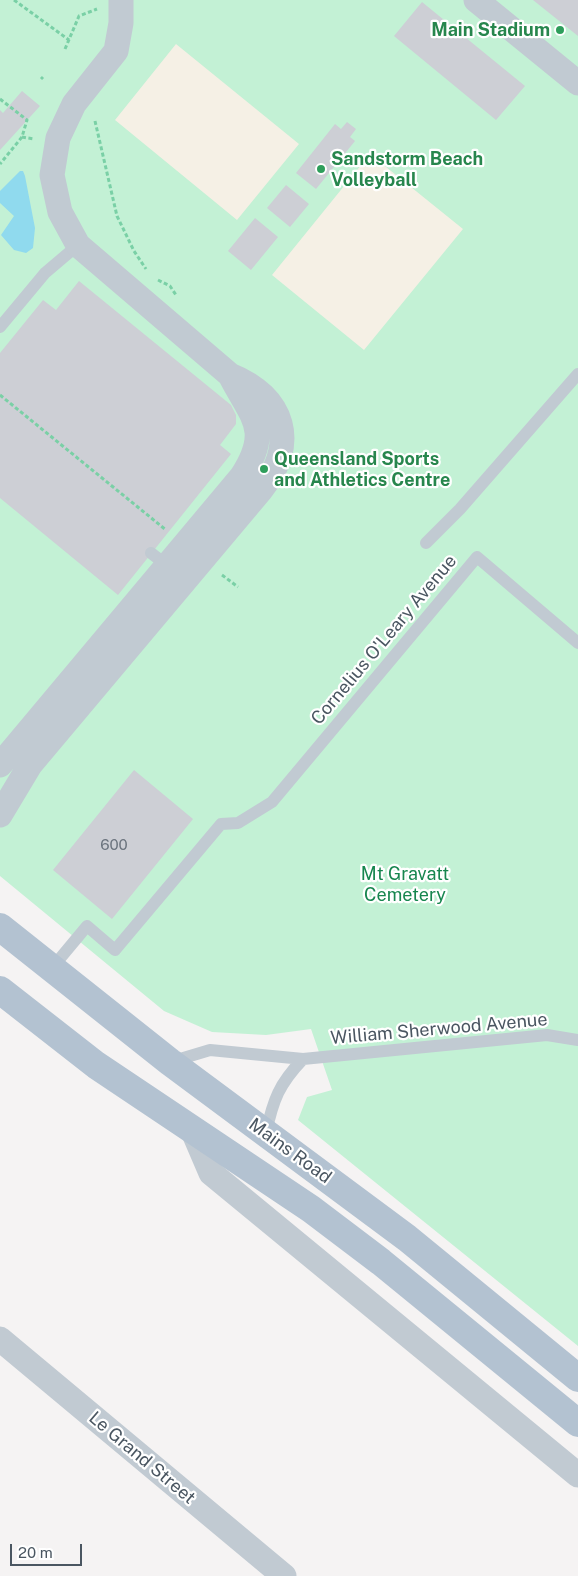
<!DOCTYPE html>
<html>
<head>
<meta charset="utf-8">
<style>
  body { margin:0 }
  #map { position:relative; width:578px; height:1576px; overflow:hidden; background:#f5f3f3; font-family:"Public Sans",sans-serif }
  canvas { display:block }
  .scale { position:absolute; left:10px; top:1544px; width:72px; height:22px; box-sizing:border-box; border:2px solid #4a5661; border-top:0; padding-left:6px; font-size:15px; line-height:18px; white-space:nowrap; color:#4a5661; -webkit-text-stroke:4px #fff; paint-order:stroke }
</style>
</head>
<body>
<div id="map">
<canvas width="578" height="1576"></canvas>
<div class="scale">20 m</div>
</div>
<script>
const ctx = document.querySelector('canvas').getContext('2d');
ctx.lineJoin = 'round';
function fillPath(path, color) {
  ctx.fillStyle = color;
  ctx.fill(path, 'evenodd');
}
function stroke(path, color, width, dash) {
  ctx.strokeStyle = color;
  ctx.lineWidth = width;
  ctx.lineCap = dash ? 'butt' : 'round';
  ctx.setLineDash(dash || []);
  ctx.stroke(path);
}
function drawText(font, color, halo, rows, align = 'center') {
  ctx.font = font + ' "Public Sans",sans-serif';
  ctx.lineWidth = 4.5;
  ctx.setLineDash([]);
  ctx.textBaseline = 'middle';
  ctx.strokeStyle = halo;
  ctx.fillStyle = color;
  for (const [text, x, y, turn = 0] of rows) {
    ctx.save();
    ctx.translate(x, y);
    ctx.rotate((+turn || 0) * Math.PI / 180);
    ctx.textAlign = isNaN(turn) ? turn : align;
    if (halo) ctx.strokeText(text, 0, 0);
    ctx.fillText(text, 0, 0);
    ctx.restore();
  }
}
fillPath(new Path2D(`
  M0,0h578v1346l-280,-226 9,-23 25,-7 -21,-61 -45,6 -54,-3 -48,-21 -164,-135z`), '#c3f1d5');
fillPath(new Path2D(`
  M176,44l123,100 -62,76 -122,-100z
  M370,154l93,75 -99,121 -92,-75z`), '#f5f0e5');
fillPath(new Path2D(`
  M20,171h3l2,5 10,52 -2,20 -7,5 -12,-3 -13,-15 13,-19 -14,-13v-12z`), '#90daee');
fillPath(new Path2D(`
  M533,0h45v36z
  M422,2l103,84 -29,34 -102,-84z
  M22,91l18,15 -40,44v-40l3,3z
  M347,122l9,7 -6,8 5,4 -39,48 -20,-16 39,-49 6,5z
  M286,185l23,19 -19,23 -23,-19z
  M255,218l23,19 -27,33 -23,-19z
  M79,281l152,124 5,10v9l-16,21 11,9 -113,141 -118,-97v-145l43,-53 13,10z
  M134,770l59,49 -81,100 -59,-49z`), '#cdcfd5');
stroke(new Path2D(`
  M14,0l55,40
  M65,49l14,-33 18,-7
  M41,79l2,-2
  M0,99l27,21 -5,17 -22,27
  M95,121l22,95 17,35 12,18
  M22,137l12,2
  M158,280l12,6 6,9
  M0,395l166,135
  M222,575l16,12`), '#7ad0a6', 3, [4, 2.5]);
stroke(new Path2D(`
  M0,327l45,-54 33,-28
  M426,543l34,-34 118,-135
  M151,553l18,14
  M52,968l35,-42 28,24 106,-126 17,-1 34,-21 205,-245 101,86
  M170,1062l40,-12 93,9 244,-24 31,5
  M266,1133c7,-33 13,-49 37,-74`), '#c1cad2', 12);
stroke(new Path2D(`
  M476,0l102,83
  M0,765l242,-289c30,-47 10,-58 -12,-101
  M0,815l30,-50 231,-275c37,-46 24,-93 -31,-115l-152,-130 -18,-33 -8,-37 6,-37 16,-34 42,-53 5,-28v-23
  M193,1131l18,42 367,302
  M0,1339l284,237`), '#c1cad2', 25);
stroke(new Path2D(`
  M0,927l170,135 237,176 171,140
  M0,990l96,75 215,144 70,53 197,161`), '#b3c2d1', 28);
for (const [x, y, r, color] of [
  [560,30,5,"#2e9e5b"],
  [321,169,5,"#2e9e5b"],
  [264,469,5,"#2e9e5b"]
]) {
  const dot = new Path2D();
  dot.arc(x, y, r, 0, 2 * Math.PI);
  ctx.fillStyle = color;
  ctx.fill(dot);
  stroke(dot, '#fff', 2);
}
drawText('15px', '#6b747e', null, [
  ["600",114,845]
]);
drawText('bold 18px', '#27864d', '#fff', [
  ["Main Stadium",550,30,"right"],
  ["Sandstorm Beach",331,159],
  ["Volleyball",331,180],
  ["Queensland Sports",274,459],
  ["and Athletics Centre",274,480]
], 'left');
drawText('18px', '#4a5661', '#fff', [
  ["Cornelius O'Leary Avenue",384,640,-50],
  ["William Sherwood Avenue",439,1029,-5],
  ["Mains Road",290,1151,36],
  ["Le Grand Street",142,1458,40]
]);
drawText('18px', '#17864f', '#fff', [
  ["Mt Gravatt",405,874],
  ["Cemetery",405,895]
]);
</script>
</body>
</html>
